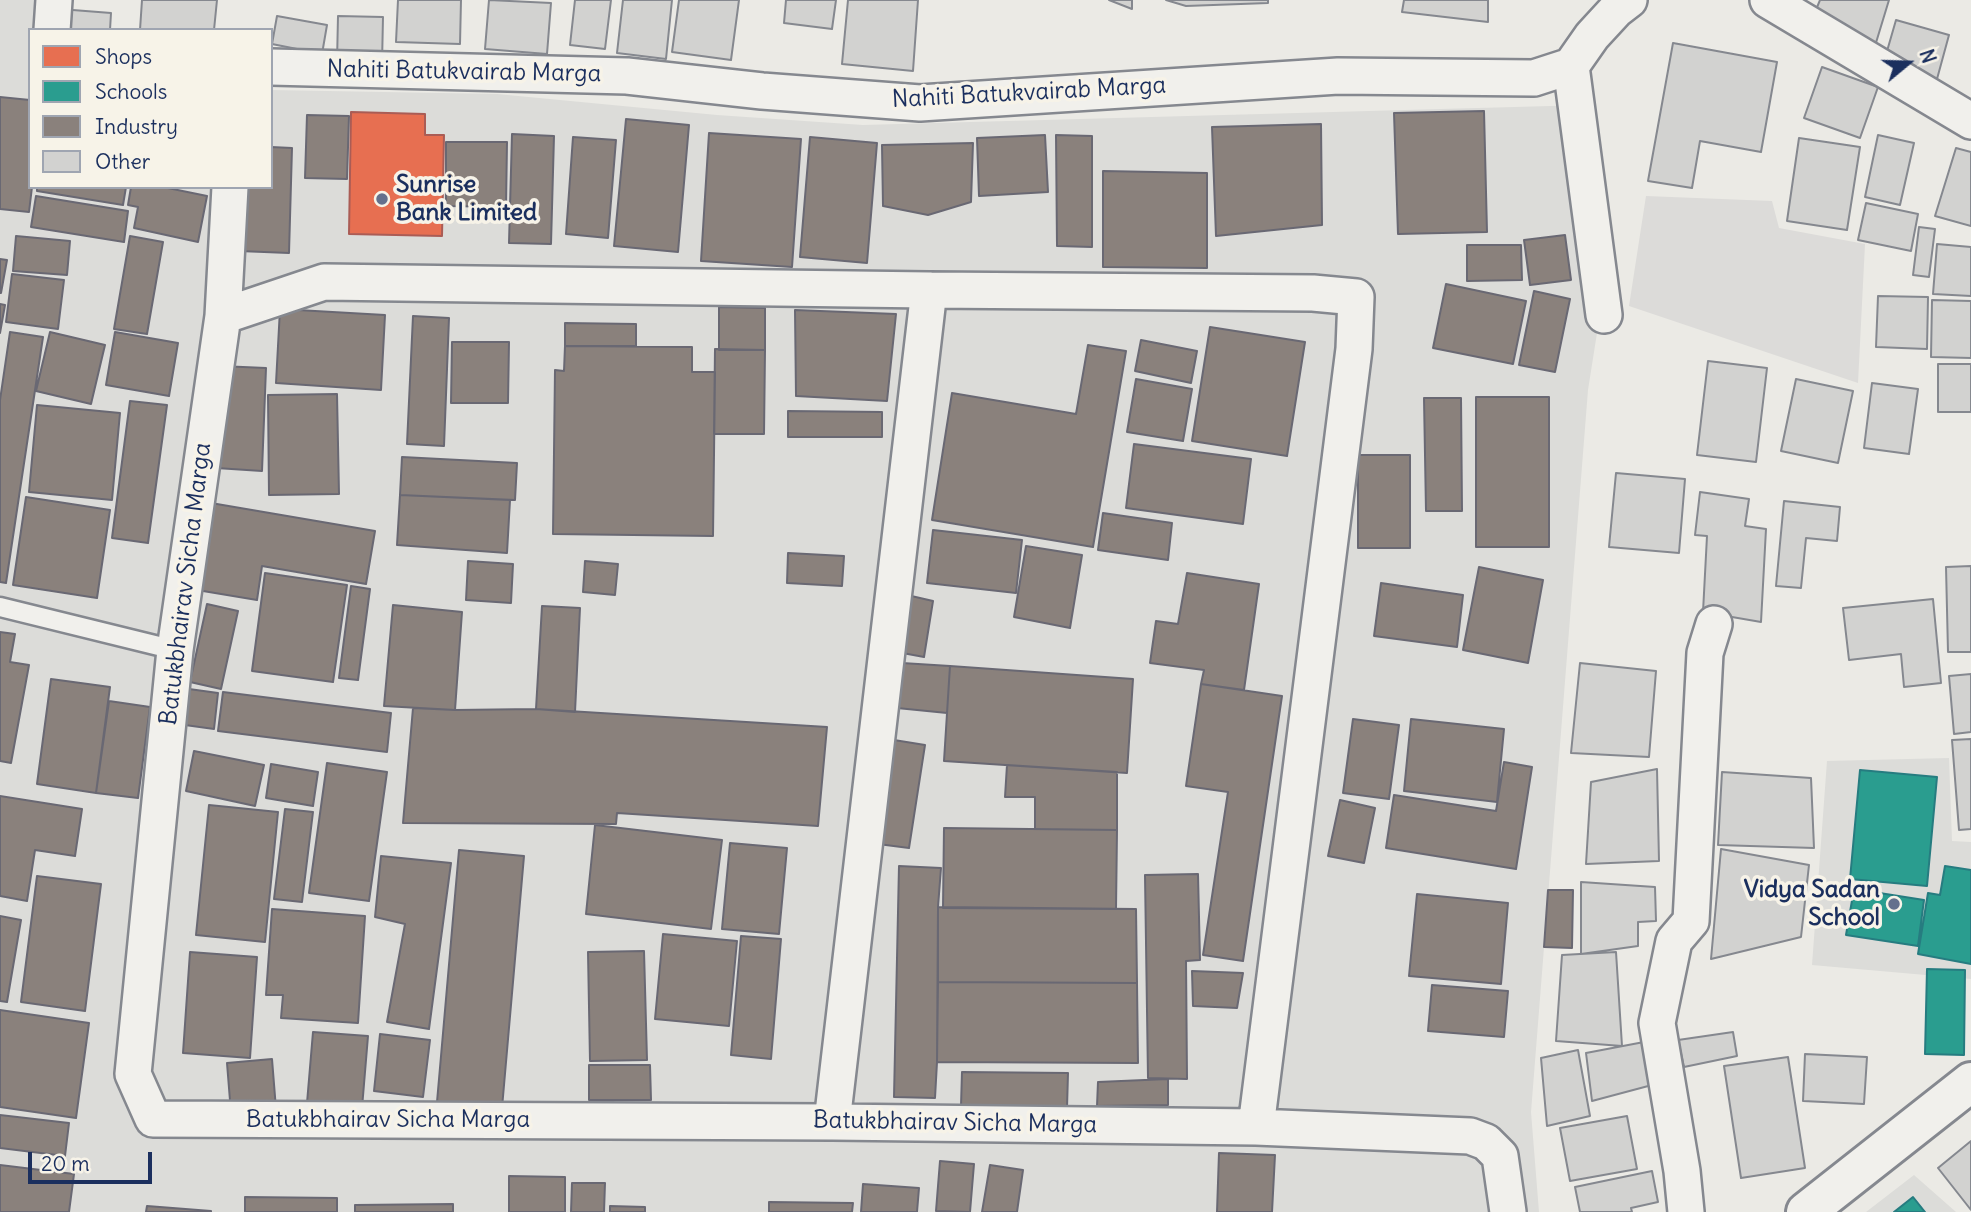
<!DOCTYPE html>
<html>
<head>
<meta charset="utf-8">
<style>
  body { margin:0 }
  #map { position:relative; width:1971px; height:1212px; overflow:hidden; background:#ebeae5; font-family:Delius,sans-serif }
  canvas { display:block }
  .legend { position:absolute; left:28px; top:28px; width:245px; height:161px; box-sizing:border-box; background:#f7f3e8; border:2px solid #9fa5b1; margin:0; padding:9px 12px; list-style:none; font-size:21px; color:#1b2f5e }
  .legend li { display:flex; align-items:center; gap:14px; height:35px }
  .legend b { width:35px; border:2px solid #9fa5b1 }
  .north { position:absolute; left:1873px; top:28px; width:70px; height:70px; -webkit-text-stroke:5px #f7f3e8; paint-order:stroke; rotate:71deg; font-size:19px; font-weight:700; line-height:28px; text-align:center; color:#1b2f5e }
  .north::after { content:''; display:block; margin:auto; width:24px; height:32px; background:#1b2f5e; clip-path:polygon(50% 0,100% 100%,50% 72%,0 100%) }
  .scale { position:absolute; left:28px; top:1152px; width:124px; height:32px; box-sizing:border-box; border:4px solid #1b2f5e; border-top:0; padding-left:9px; font-size:21px; line-height:24px; white-space:nowrap; color:#1b2f5e; -webkit-text-stroke:5px #f7f3e8; paint-order:stroke }
</style>
</head>
<body>
<div id="map">
<canvas width="1971" height="1212"></canvas>
<ul class="legend">
<li><b style="height:19px;background:#e76f51"></b>Shops</li>
<li><b style="height:19px;background:#2a9d8f"></b>Schools</li>
<li><b style="height:19px;background:#8a817c"></b>Industry</li>
<li><b style="height:19px;background:#d2d2d0"></b>Other</li>
</ul>
<div class="north">N</div>
<div class="scale">20 m</div>
</div>
<script>
const ctx = document.querySelector('canvas').getContext('2d');
ctx.lineJoin = 'round';
function fillPath(path, color) {
  ctx.fillStyle = color;
  ctx.fill(path, 'evenodd');
}
function stroke(path, color, width, dash) {
  ctx.strokeStyle = color;
  ctx.lineWidth = width;
  ctx.lineCap = dash ? 'butt' : 'round';
  ctx.setLineDash(dash || []);
  ctx.stroke(path);
}
function drawText(font, color, halo, rows, align = 'center') {
  ctx.font = font + ' Delius,sans-serif';
  ctx.lineWidth = 7;
  ctx.setLineDash([]);
  ctx.textBaseline = 'middle';
  ctx.strokeStyle = halo;
  ctx.fillStyle = color;
  for (const [text, x, y, turn = 0] of rows) {
    ctx.save();
    ctx.translate(x, y);
    ctx.rotate((+turn || 0) * Math.PI / 180);
    ctx.textAlign = isNaN(turn) ? turn : align;
    if (halo) ctx.strokeText(text, 0, 0);
    ctx.fillText(text, 0, 0);
    ctx.restore();
  }
}
fillPath(new Path2D(`
  M0,0h40l-3,30h-7v157h241v-97l226,4 220,21 146,10 723,-20 20,171 -18,114 -57,722 8,100h-1539z
  M1949,758l3,83 19,1v137l-159,-14 15,-204z
  M1914,1175l42,37h-90z`), '#dcdcd9');
fillPath(new Path2D(`
  M1646,196l126,5 7,27 86,16 -7,139 -229,-77z`), '#dcdbd9');
const shops = new Path2D(`
  M351,112l74,2v21h19l-2,101 -93,-2z`);
fillPath(shops, '#e76f51');
stroke(shops, '#aa5c55', 2);
const schools = new Path2D(`
  M1860,770l77,7 -10,109 -77,-7z
  M1945,866l26,4v94l-53,-10 10,-61 12,2z
  M1854,889l70,11 -6,46 -72,-11z
  M1927,969l38,1 -1,85 -39,-1z
  M1913,1197l12,15h-31z`);
fillPath(schools, '#2a9d8f');
stroke(schools, '#267c80', 2);
const industry = new Path2D(`
  M0,97l30,3v87h2l-3,25 -29,-3z
  M1484,111l3,121 -89,2 -4,-121z
  M307,115l42,1 -2,63 -42,-1z
  M626,119l63,6 -11,127 -64,-6z
  M1321,124l1,101 -106,11 -4,-109z
  M709,133l92,6 -9,128 -91,-6z
  M512,134l42,2 -3,108 -42,-1z
  M1045,135l3,57 -69,4 -2,-58z
  M1056,135l36,1v111l-35,-1z
  M573,137l43,3 -8,98 -42,-4z
  M810,137l67,6 -10,120 -67,-6z
  M446,142h61l-1,65 -60,-1z
  M973,143l-2,59 -43,13 -45,-9 -1,-61z
  M271,147l21,1 -3,105 -50,-2 2,-64h30z
  M1103,171l104,2v95l-104,-1z
  M37,187h89l-3,18 -86,-14z
  M131,187h32l44,9 -9,46 -64,-14 4,-21 -10,-2z
  M36,196l92,15 -4,31 -93,-15z
  M1565,235l6,45 -41,5 -6,-45z
  M16,236l54,5 -3,34 -54,-4z
  M130,236l33,6 -16,92 -33,-5z
  M1467,245h54l1,35 -55,1z
  M0,259l7,1 -6,33h-1z
  M12,274l52,6 -6,49 -52,-7z
  M1446,284l80,17 -13,63 -80,-16z
  M1534,291l36,8 -15,73 -36,-7z
  M0,304l5,1 -5,28z
  M719,307l46,1v42h-46z
  M280,309l105,6 -4,75 -105,-7z
  M795,310l101,4 -9,87 -91,-5z
  M413,316l36,2 -5,128 -37,-2z
  M565,323l71,1v22h-71z
  M1210,327l95,15 -18,114 -95,-15z
  M10,332l33,5 -37,246 -6,-1v-182z
  M50,332l55,13 -14,59 -55,-13z
  M115,332l63,11 -9,53 -63,-11z
  M1141,340l56,11 -6,32 -56,-12z
  M452,342h57l-1,61h-57z
  M1088,345l38,6 -33,196 -161,-27 20,-127 124,21z
  M565,346l127,1v25h23l-2,164 -160,-2 2,-164 9,1z
  M715,349l50,1 -1,84h-50z
  M220,366l46,2 -4,103 -46,-3z
  M1136,379l56,10 -9,52 -56,-9z
  M337,394l2,100 -70,1 -1,-100z
  M1476,397h73v150h-73z
  M1424,398h37l1,113h-36z
  M130,401l37,4 -19,138 -36,-5z
  M37,405l83,8 -8,87 -83,-8z
  M788,411l94,1v25h-94z
  M1134,444l117,15 -8,65 -117,-16z
  M1358,455h52v93h-52z
  M402,457l115,6 -2,37 -115,-5z
  M400,495l110,5 -3,53 -110,-8z
  M26,497l84,13 -13,88 -84,-13z
  M211,503l164,28 -9,53 -104,-18 -5,34 -60,-10z
  M1103,513l69,10 -4,37 -70,-10z
  M933,530l89,10 -6,53 -89,-10z
  M1026,546l56,9 -12,73 -56,-11z
  M788,553l56,3 -2,30 -55,-3z
  M468,561l45,3 -2,39 -45,-3z
  M585,561l33,3 -3,31 -32,-3z
  M1479,567l64,13 -15,83 -65,-13z
  M265,573l82,12 -14,97 -81,-11z
  M1187,573l72,11 -15,106 -43,-6 3,-14 -54,-7 6,-42 22,3z
  M1381,583l82,12 -6,52 -83,-11z
  M351,586l19,3 -12,91 -19,-2z
  M907,595l26,6 -9,56 -27,-5z
  M207,604l31,7 -17,78 -31,-7z
  M393,605l69,7 -7,98 -71,-4z
  M542,606l38,2 -5,104 -39,-3z
  M0,632l15,2 -5,28 19,3 -18,98 -11,-2z
  M902,663l48,3 -3,47 -50,-5z
  M950,666l183,13 -6,94 -183,-12z
  M51,679l59,8 -14,106 -59,-9z
  M1201,684l81,12 -39,265 -40,-6 25,-163 -42,-6z
  M189,689l29,4 -4,36 -29,-4z
  M223,692l168,21 -4,39 -169,-21z
  M109,701l41,6 -12,91 -42,-5z
  M413,708l42,2 81,-1 291,18 -9,99 -201,-13 -1,11 -213,-1z
  M1353,719l46,6 -10,74 -46,-6z
  M1411,719l93,10 -7,73 -93,-11z
  M894,740l31,5 -16,103 -31,-4z
  M194,751l70,14 -9,41 -69,-15z
  M1504,762l28,5 -16,102 -130,-21 8,-53 102,16z
  M327,763l60,9 -18,129 -60,-8z
  M271,764l47,8 -5,34 -47,-8z
  M1007,765l110,7v58l-82,-1v-32h-30z
  M0,796l82,13 -7,47 -40,-6 -8,51 -27,-5z
  M1340,800l35,8 -11,55 -36,-7z
  M209,805l69,7 -13,130 -69,-7z
  M285,809l28,3 -11,90 -28,-3z
  M595,825l127,15 -11,89 -125,-15z
  M944,828l173,2 -1,79 -173,-1z
  M730,843l57,5 -8,86 -57,-5z
  M459,850l65,6 -22,252 -65,-6z
  M381,856l70,7 -22,166 -42,-7 18,-98 -30,-7z
  M899,866l42,2 -3,39 -1,155 -2,36 -41,-1z
  M1198,874l2,86 -14,1 1,118 -39,-1 -3,-203z
  M37,876l64,8 -16,127 -64,-9z
  M1548,890h25l-1,58 -28,-1z
  M1417,894l91,9 -7,81 -92,-8z
  M938,907l198,2 1,74 -199,-1z
  M272,909l93,7 -7,107 -77,-5 2,-23h-17z
  M0,916l21,4 -14,82 -7,-1z
  M663,934l74,7 -8,85 -74,-7z
  M741,936l40,3 -10,120 -40,-4z
  M644,951l3,109 -57,1 -2,-109z
  M190,952l67,5 -7,101 -67,-5z
  M1192,971l51,2 -6,35 -44,-2z
  M938,982l199,1 1,80 -201,-1z
  M1432,985l76,6 -4,46 -76,-6z
  M0,1010l89,13 -13,95 -76,-11z
  M313,1032l55,4 -6,72 -55,-5z
  M380,1034l50,6 -7,57 -49,-6z
  M272,1059l4,50 -45,4 -4,-50z
  M589,1065h61l1,35h-62z
  M962,1072l106,1 -1,35 -106,-2z
  M1168,1079v26l-71,1 1,-24z
  M0,1115l69,8 -4,33 -65,-8z
  M1219,1153l56,2 -3,57h-55z
  M940,1161l34,3 -4,48 -34,-1z
  M0,1165l74,9 -5,38h-69z
  M990,1165l33,5 -6,42h-35z
  M509,1176l56,1v35h-56z
  M572,1183h33l-1,29h-33z
  M863,1184l56,4 -2,24h-56z
  M245,1197l92,1v14h-92z
  M769,1202l84,1 -1,9h-83z
  M453,1204v8h-98v-7z
  M147,1206l64,5v1h-65z
  M610,1206l35,1v5h-35z`);
fillPath(industry, '#8a817c');
stroke(industry, '#696873', 2);
const building = new Path2D(`
  M142,0h75l-3,30h-74z
  M398,0h63l-1,44 -64,-2z
  M489,0l62,3 -4,51 -62,-5z
  M575,0h36l-6,49 -35,-4z
  M623,0h49l-6,59 -49,-6z
  M679,0h60l-8,60 -59,-8z
  M786,0h50l-4,29 -48,-6z
  M848,0h70l-5,71 -71,-7z
  M1109,0h23v9z
  M1166,0h102v3l-82,3z
  M1404,0h84v22l-86,-10z
  M1820,0h69l-14,46 -62,-29z
  M60,9l51,4 -1,17h-52z
  M277,16l50,9 -5,29 -50,-10z
  M338,16l45,1 -1,47 -45,-2z
  M1896,20l53,15 -12,44 -54,-14z
  M1673,43l104,19 -16,90 -61,-11 -8,47 -44,-7z
  M1822,67l56,20 -18,51 -56,-20z
  M1878,135l36,8 -14,62 -35,-8z
  M1799,138l61,9 -13,83 -60,-9z
  M1956,148l15,4v74l-36,-10z
  M1866,203l52,11 -7,37 -53,-11z
  M1919,227l16,2 -6,48 -16,-2z
  M1937,244l34,3v49l-38,-2z
  M1878,296l50,1 -1,52 -51,-2z
  M1932,300l39,1v57l-40,-1z
  M1708,361l59,7 -11,94 -59,-7z
  M1938,364h33v48h-33z
  M1796,379l57,12 -15,72 -57,-12z
  M1872,383l46,6 -9,65 -45,-6z
  M1616,473l69,6 -6,74 -70,-6z
  M1700,492l49,7 -4,27 21,3 -5,93 -58,-10 4,-76 -12,-1z
  M1784,501l56,6 -3,34 -31,-3 -5,50 -25,-2z
  M1971,566v86h-23l-2,-85z
  M1933,599l8,84 -37,4 -3,-33 -52,6 -6,-52z
  M1580,663l76,8 -7,86 -78,-4z
  M1971,674v58l-17,2 -5,-58z
  M1971,739v90l-12,1 -7,-90z
  M1657,769l2,92 -73,3 5,-82z
  M1722,772l89,6 3,70 -96,-3z
  M1721,849l88,16 -8,72 -90,22z
  M1581,882l74,5 1,34 -18,1v24l-57,8z
  M1616,952l6,94 -66,-5 6,-86z
  M1733,1032l4,24 -53,11 -6,-27z
  M1644,1042l8,43 -60,16 -6,-48z
  M1578,1050l12,66 -43,10 -6,-68z
  M1805,1054l62,3 -3,47 -61,-3z
  M1788,1057l17,111 -64,10 -17,-112z
  M1627,1116l10,53 -67,12 -10,-53z
  M1971,1141v69l-33,-42z
  M1652,1171l6,31 -27,6 1,4h-52l-5,-25z`);
fillPath(building, '#d2d2d0');
stroke(building, '#85888f', 2);
const lane = new Path2D(`
  M0,607l175,43`);
const street = new Path2D(`
  M1768,0l203,121
  M52,30l2,-30
  M1571,66l33,249
  M271,67l356,9 135,15 158,12 418,-27 196,2 37,-12 21,-30 24,-26 13,-10
  M230,187l-7,129 -48,334 -42,424 20,45 679,3 424,5 214,9 16,6 14,14 8,56
  M223,316l101,-34 605,8 384,3 43,4 -2,52 -98,778
  M832,1122l97,-832
  M1686,1212l-4,-41 -25,-148 17,-82 17,-20 14,-268 9,-29`);
const secondary = new Path2D(`
  M1806,1212l165,-130`);
stroke(lane, '#85888f', 23);
stroke(street, '#85888f', 40);
stroke(secondary, '#85888f', 44);
stroke(lane, '#f1f0ec', 18);
stroke(street, '#f1f0ec', 35);
stroke(secondary, '#f1f0ec', 38);
for (const [x, y, r, color] of [
  [382,199,7,"#64708d"],
  [1894,904,7,"#64708d"]
]) {
  const dot = new Path2D();
  dot.arc(x, y, r, 0, 2 * Math.PI);
  ctx.fillStyle = color;
  ctx.fill(dot);
  stroke(dot, '#f7f3e8', 2.5);
}
drawText('24px', '#1b2f5e', '#f7f3e8', [
  ["Nahiti Batukvairab Marga",464,72,1],
  ["Nahiti Batukvairab Marga",1029,93,-3],
  ["Batukbhairav Sicha Marga",186,584,-83],
  ["Batukbhairav Sicha Marga",388,1120],
  ["Batukbhairav Sicha Marga",955,1123,1]
]);
drawText('bold 24px', '#1b2f5e', '#f7f3e8', [
  ["Sunrise",396,185],
  ["Bank Limited",396,213],
  ["Vidya Sadan",1880,890,"right"],
  ["School",1880,918,"right"]
], 'left');
</script>
</body>
</html>
